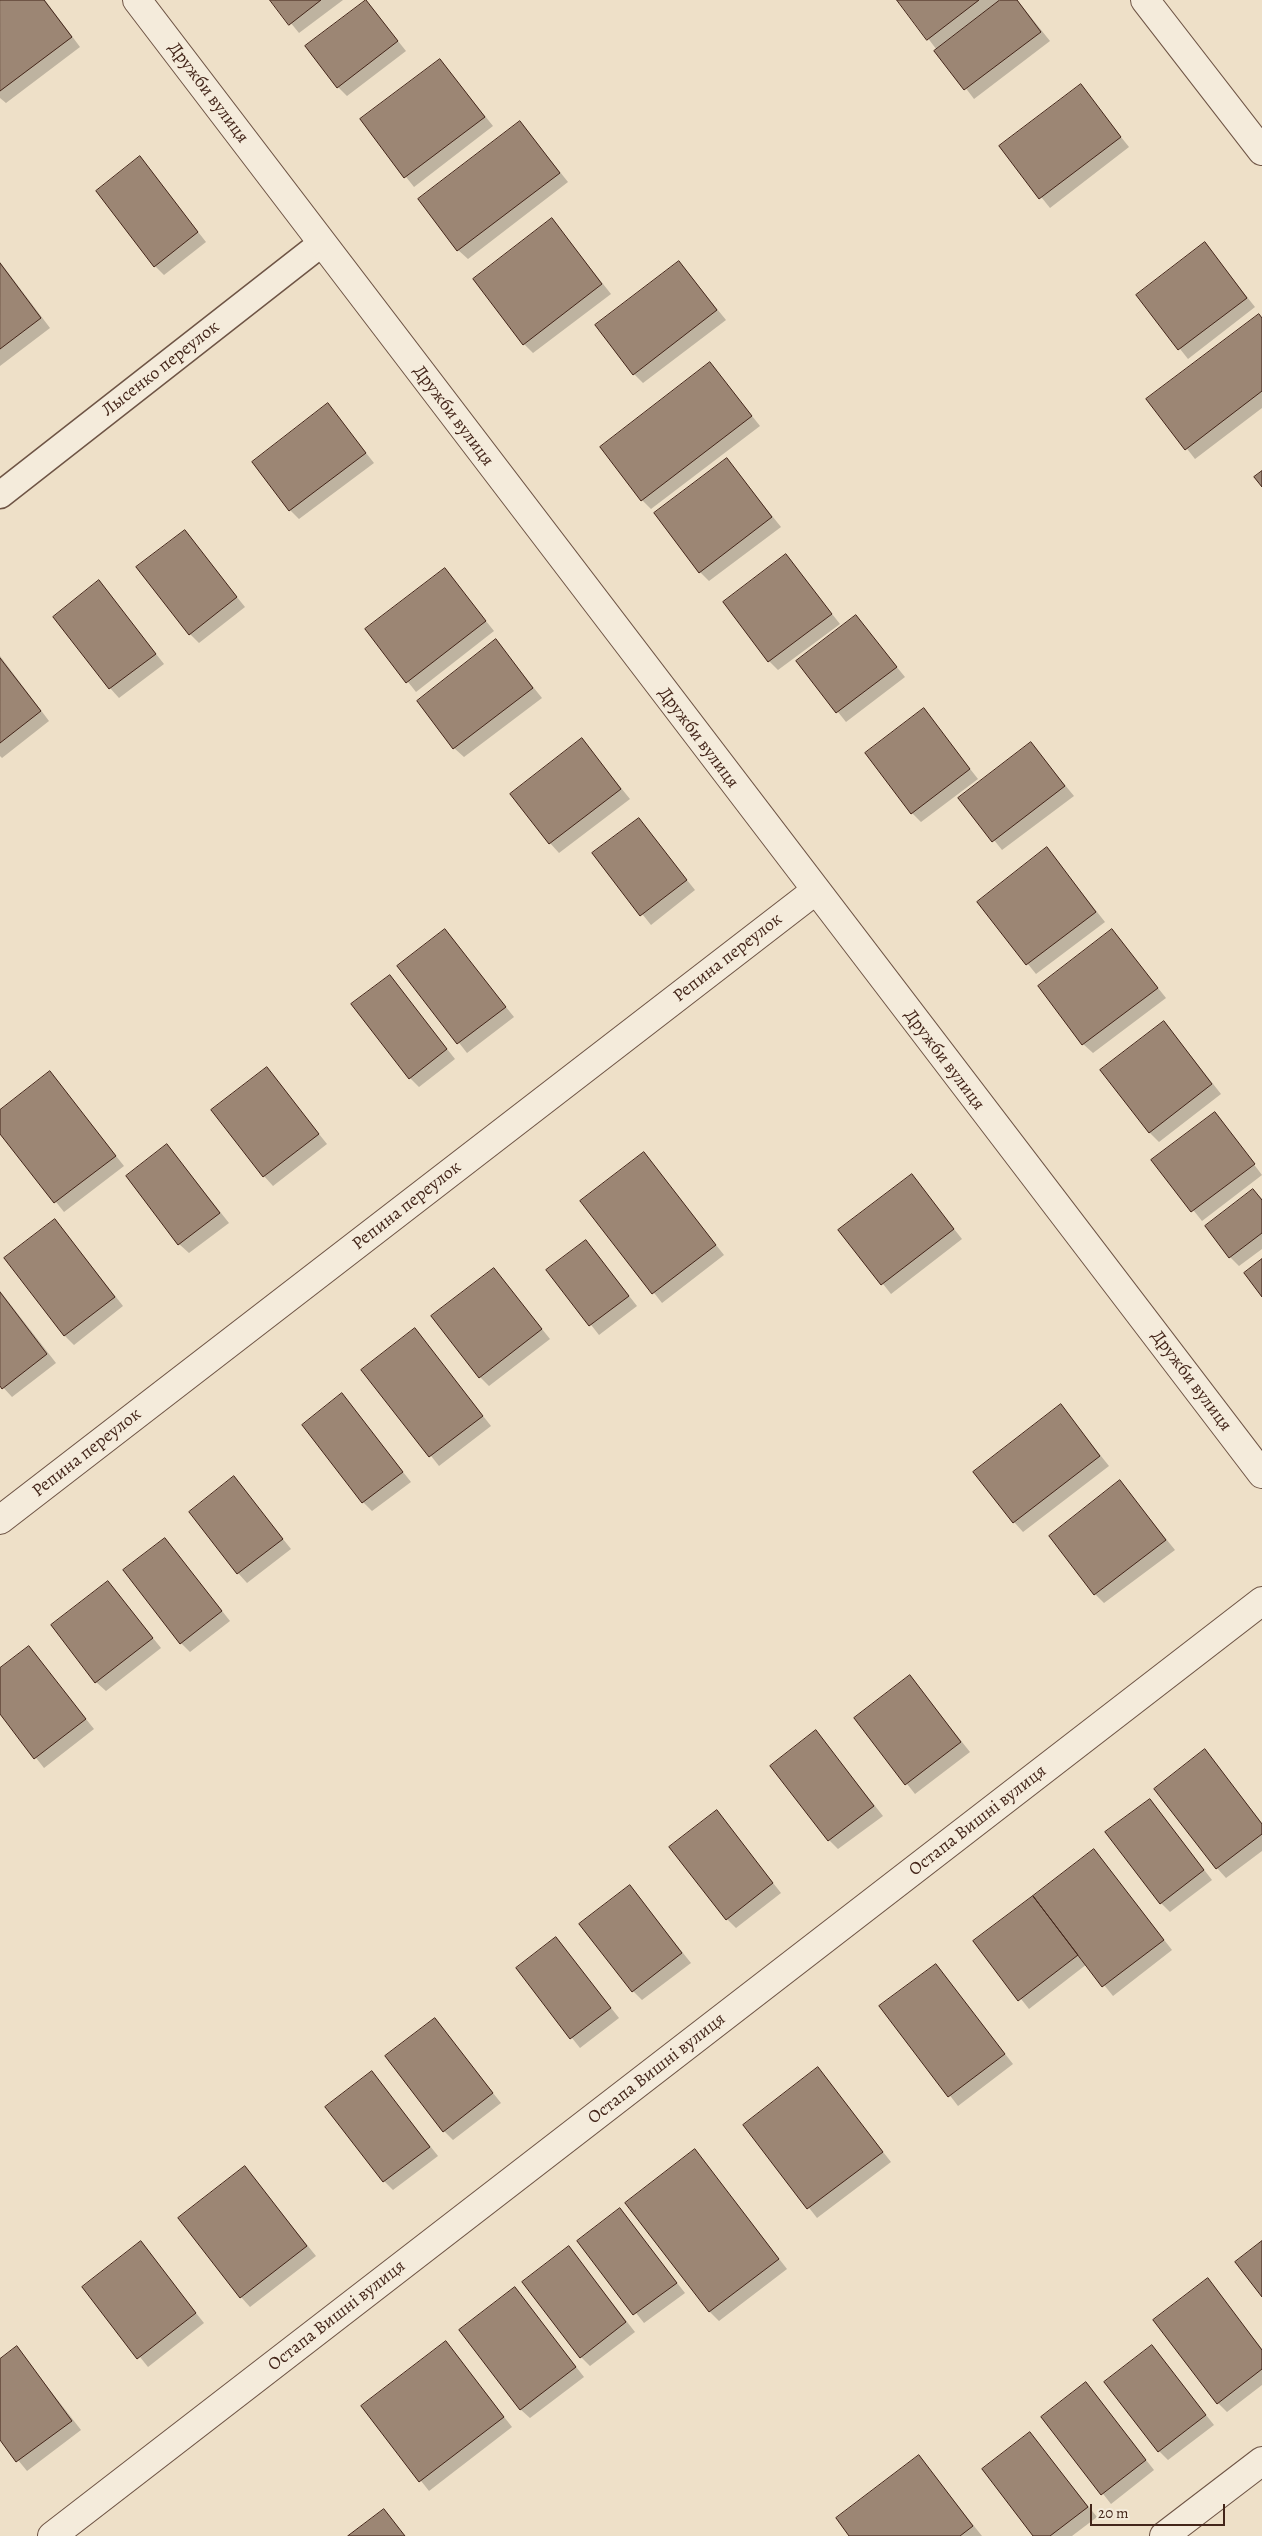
<!DOCTYPE html>
<html>
<head>
<meta charset="utf-8">
<style>
  body { margin:0 }
  #map { position:relative; width:1262px; height:2536px; overflow:hidden; background:#eee0c8; font-family:Alegreya,serif }
  canvas { display:block }
  .scale { position:absolute; left:1090px; top:2504px; width:135px; height:22px; box-sizing:border-box; border:2px solid #432519; border-top:0; padding-left:6px; font-size:15px; line-height:18px; white-space:nowrap; color:#432519; -webkit-text-stroke:4px #f4ebdb; paint-order:stroke }
</style>
</head>
<body>
<div id="map">
<canvas width="1262" height="2536"></canvas>
<div class="scale">20 m</div>
</div>
<script>
const ctx = document.querySelector('canvas').getContext('2d');
ctx.lineJoin = 'round';
function fillPath(path, color) {
  ctx.fillStyle = color;
  ctx.fill(path, 'evenodd');
}
function stroke(path, color, width, dash) {
  ctx.strokeStyle = color;
  ctx.lineWidth = width;
  ctx.lineCap = dash ? 'butt' : 'round';
  ctx.setLineDash(dash || []);
  ctx.stroke(path);
}
function drawText(font, color, halo, rows, align = 'center') {
  ctx.font = font + ' Alegreya,serif';
  ctx.lineWidth = 4;
  ctx.setLineDash([]);
  ctx.textBaseline = 'middle';
  ctx.strokeStyle = halo;
  ctx.fillStyle = color;
  for (const [text, x, y, turn = 0] of rows) {
    ctx.save();
    ctx.translate(x, y);
    ctx.rotate((+turn || 0) * Math.PI / 180);
    ctx.textAlign = isNaN(turn) ? turn : align;
    if (halo) ctx.strokeText(text, 0, 0);
    ctx.fillText(text, 0, 0);
    ctx.restore();
  }
}
fillPath(new Path2D(`
  M0,0h45l35,47 -74,56 -6,-5z
  M272,0h71l-44,33z
  M899,0h118l33,41 -76,58z
  M366,1l40,50 -59,45 -9,-9z
  M440,60l53,66 -79,61 -53,-67z
  M1080,86l49,61 -79,61 -49,-61z
  M520,122l48,60 -100,77 -10,-9z
  M140,158l66,84 -42,33 -9,-9z
  M552,220l59,74 -78,59 -9,-9z
  M1205,244l50,63 -67,52 -50,-63z
  M0,262l50,66 -50,38z
  M679,262l47,58 -83,63 -9,-9z
  M1262,319v89l-67,51 -47,-60z
  M710,363l50,63 -109,83 -9,-9z
  M328,405l46,58 -75,56 -9,-9z
  M727,460l54,67 -72,54 -9,-9z
  M184,531l61,76 -46,36 -9,-9z
  M786,556l54,68 -62,46 -9,-9z
  M445,570l49,61 -78,61 -49,-62z
  M99,582l65,82 -45,34 -9,-10z
  M856,617l49,60 -59,45 -48,-60z
  M496,641l46,57 -78,59 -10,-9z
  M0,656l49,65 -47,37 -2,-2z
  M924,710l54,69 -57,43 -9,-9z
  M582,740l48,59 -71,54 -9,-10z
  M1031,744l43,52 -72,54 -42,-52z
  M638,819l57,71 -44,35 -57,-71z
  M1047,849l58,73 -69,52 -58,-72z
  M1112,930l54,68 -73,55 -10,-9z
  M445,931l69,86 -47,36 -68,-87z
  M390,977l65,82 -36,28 -9,-9z
  M1164,1022l57,72 -62,48 -9,-9z
  M267,1069l60,75 -54,42 -9,-10z
  M50,1073l74,93 -60,46 -64,-80v-21z
  M1215,1113l47,62 -60,46 -49,-61z
  M167,1145l62,78 -40,30 -10,-9z
  M644,1154l80,101 -62,48 -80,-102z
  M912,1176l50,63 -71,55 -51,-64z
  M1253,1191l9,8v50l-23,17 -9,-9z
  M55,1220l68,86 -49,39 -9,-9z
  M586,1241l51,65 -38,29 -51,-65z
  M494,1269l56,70 -61,47 -9,-9z
  M0,1291l56,72 -44,34 -12,-13z
  M415,1330l76,96 -52,40 -76,-96z
  M342,1395l69,87 -39,29 -9,-9z
  M1061,1406l48,60 -86,66 -9,-10z
  M234,1478l57,71 -44,34 -9,-10z
  M1120,1482l55,68 -71,53 -9,-9z
  M165,1539l65,82 -40,31 -9,-9z
  M108,1582l53,66 -55,43 -10,-9z
  M29,1648l65,81 -50,39 -44,-56v-42z
  M910,1677l60,75 -55,42 -59,-75z
  M816,1732l67,84 -45,33 -9,-9z
  M1205,1751l57,72v28l-36,27 -9,-10z
  M1150,1800l62,80 -42,32 -9,-9z
  M717,1812l64,81 -45,35 -9,-9z
  M1094,1850l78,100 -59,46 -26,-32 -58,45 -54,-68z
  M630,1887l61,76 -49,37 -9,-9z
  M556,1938l63,80 -39,30 -63,-79z
  M935,1965l78,99 -55,42 -77,-100z
  M435,2020l66,83 -48,37 -9,-9z
  M818,2069l73,93 -74,56 -73,-93z
  M372,2073l66,83 -45,34 -9,-9z
  M695,2151l92,118 -68,52 -9,-9z
  M245,2168l71,88 -66,51 -9,-10z
  M620,2210l65,83 -41,30 -65,-82z
  M140,2243l64,80 -56,44 -64,-80z
  M569,2248l66,84 -45,34 -9,-9z
  M1207,2280l55,69v36l-35,27 -9,-9z
  M515,2289l69,88 -54,41 -10,-9z
  M446,2343l66,84 -83,64 -66,-84z
  M1152,2347l62,78 -46,35 -9,-9z
  M17,2348l64,82 -54,41 -27,-33v-78z
  M1086,2384l68,86 -43,34 -68,-87z
  M1030,2434l67,83 -25,19h-37z
  M919,2457l63,79h-131z`), '#0003');
const building = new Path2D(`
  M0,0h44l28,37 -72,54z
  M270,0h51l-32,25z
  M366,0l32,41 -61,47 -32,-42z
  M897,0h82l-52,40z
  M1000,0h17l24,32 -77,58 -30,-39z
  M440,59l45,58 -81,61 -44,-59z
  M1081,84l40,53 -82,62 -40,-53z
  M520,121l40,52 -103,78 -39,-52z
  M140,156l58,76 -44,35 -58,-76z
  M552,218l50,66 -79,61 -50,-66z
  M1205,242l42,56 -69,52 -42,-55z
  M679,261l38,49 -84,65 -38,-50z
  M0,263l41,55 -41,31z
  M1259,314l3,4v73l-77,59 -39,-51z
  M710,362l42,54 -111,85 -41,-54z
  M328,403l38,50 -77,58 -37,-49z
  M727,458l45,59 -73,56 -45,-60z
  M1262,471v16l-8,-10z
  M185,530l52,67 -48,38 -53,-68z
  M786,554l46,60 -64,48 -45,-60z
  M445,568l41,53 -80,62 -41,-54z
  M99,580l57,74 -47,35 -56,-72z
  M856,615l41,52 -61,46 -40,-52z
  M496,639l37,49 -80,61 -36,-48z
  M0,658l41,53 -41,32z
  M924,708l46,61 -59,45 -46,-61z
  M582,738l39,51 -72,55 -39,-50z
  M1031,742l34,44 -73,56 -34,-44z
  M639,818l48,62 -47,36 -48,-63z
  M1047,847l49,65 -70,53 -49,-63z
  M445,929l61,78 -49,37 -60,-78z
  M1112,929l46,59 -76,57 -44,-59z
  M390,975l57,74 -38,30 -58,-75z
  M1164,1021l48,63 -63,49 -49,-63z
  M267,1067l52,67 -56,43 -52,-67z
  M50,1071l66,85 -62,47 -54,-69v-24z
  M1215,1112l40,52 -64,48 -40,-52z
  M167,1144l53,69 -42,32 -52,-69z
  M644,1152l72,93 -64,49 -72,-93z
  M912,1174l42,55 -73,56 -43,-55z
  M1253,1189l9,11v33l-33,25 -24,-32z
  M55,1219l60,78 -51,39 -60,-78z
  M586,1240l43,56 -40,30 -43,-56z
  M1262,1259v38l-18,-24z
  M494,1268l48,61 -63,49 -48,-62z
  M0,1292l47,62 -45,35 -2,-3z
  M415,1328l68,88 -54,41 -68,-87z
  M342,1393l61,79 -41,31 -60,-78z
  M1061,1404l39,52 -87,67 -40,-51z
  M234,1476l49,63 -46,35 -48,-62z
  M1120,1480l46,60 -72,55 -45,-59z
  M165,1538l57,73 -42,33 -57,-74z
  M108,1581l45,57 -58,45 -44,-58z
  M29,1646l57,73 -52,40 -34,-45v-46z
  M910,1675l51,67 -56,43 -51,-67z
  M816,1730l58,76 -46,35 -58,-75z
  M1205,1749l57,75v10l-46,35 -62,-80z
  M1150,1799l54,71 -44,34 -55,-72z
  M717,1810l56,73 -47,37 -57,-73z
  M1094,1849l70,91 -62,47 -69,-91z
  M630,1885l52,68 -50,39 -53,-68z
  M1033,1896l45,59 -60,46 -45,-60z
  M556,1937l55,71 -41,31 -54,-71z
  M936,1964l69,90 -57,43 -69,-91z
  M435,2018l58,75 -50,39 -58,-76z
  M818,2067l65,85 -76,57 -64,-84z
  M372,2071l58,76 -47,35 -58,-75z
  M695,2149l84,110 -70,53 -84,-109z
  M245,2166l62,80 -67,52 -62,-80z
  M620,2208l57,75 -44,32 -56,-74z
  M141,2241l55,72 -59,46 -55,-72z
  M1262,2241v56l-27,-35z
  M569,2246l57,76 -46,36 -58,-76z
  M1208,2278l54,72v19l-45,35 -64,-84z
  M515,2287l61,80 -56,43 -61,-80z
  M446,2341l58,76 -85,65 -58,-76z
  M1152,2345l54,70 -48,37 -54,-70z
  M17,2346l55,75 -56,41 -16,-22v-81z
  M1086,2382l60,78 -45,35 -60,-78z
  M1030,2432l58,75 -38,29h-17l-51,-67z
  M919,2455l54,71 -13,10h-111l-13,-18z
  M384,2509l21,27h-57z`);
fillPath(building, '#9c8674');
stroke(building, '#432519', 1);
const lane = new Path2D(`
  M0,495l322,-252`);
const street = new Path2D(`
  M137,0l1125,1474
  M1145,0l117,151
  M0,1520l815,-629
  M52,2536l1210,-935
  M1164,2536l98,-75`);
stroke(lane, '#6e5445', 29);
stroke(street, '#6e5445', 30);
stroke(lane, '#f4ebdb', 26);
stroke(street, '#f4ebdb', 28);
drawText('18px', '#432519', '#f4ebdb', [
  ["Дружби вулиця",208,93,53],
  ["Лысенко переулок",161,369,-38],
  ["Дружби вулиця",453,416,53],
  ["Дружби вулиця",698,738,53],
  ["Репина переулок",728,958,-38],
  ["Дружби вулиця",944,1060,53],
  ["Репина переулок",407,1206,-38],
  ["Дружби вулиця",1191,1381,53],
  ["Репина переулок",87,1453,-38],
  ["Остапа Вишні вулиця",978,1821,-38],
  ["Остапа Вишні вулиця",657,2069,-38],
  ["Остапа Вишні вулиця",337,2316,-38]
]);
</script>
</body>
</html>
